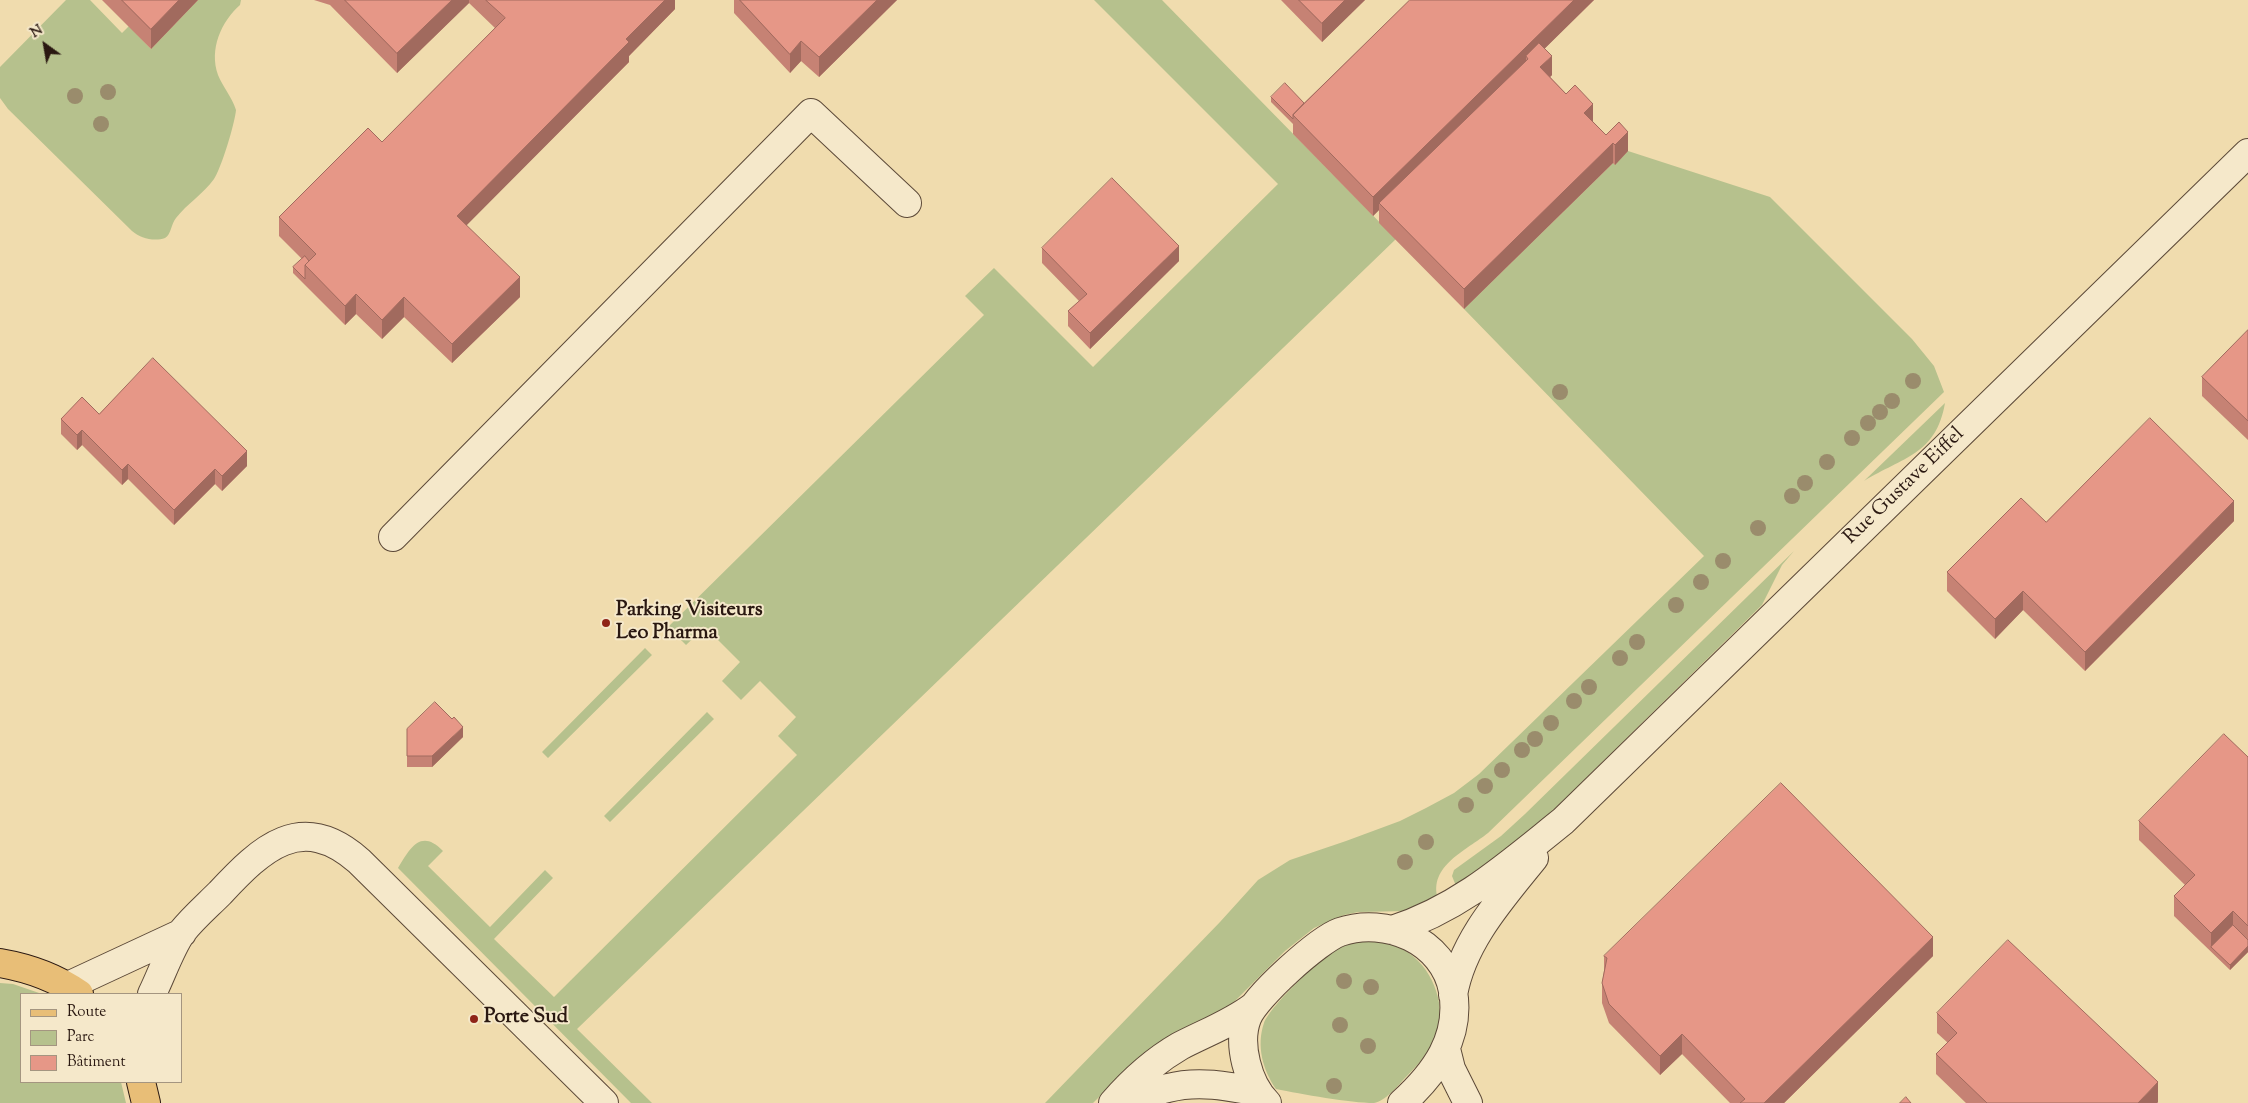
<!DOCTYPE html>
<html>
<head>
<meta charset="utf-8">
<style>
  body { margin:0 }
  #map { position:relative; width:2248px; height:1103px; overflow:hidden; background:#f0dcae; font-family:"Sorts Mill Goudy",serif }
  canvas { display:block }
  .legend { position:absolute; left:20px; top:993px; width:162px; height:90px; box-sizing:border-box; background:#f5e8ca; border:1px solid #a49580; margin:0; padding:6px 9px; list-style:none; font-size:15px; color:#2a1811 }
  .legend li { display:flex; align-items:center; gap:10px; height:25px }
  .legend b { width:25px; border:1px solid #a49580 }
  .north { position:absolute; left:20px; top:20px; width:50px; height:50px; -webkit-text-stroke:4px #f5e8ca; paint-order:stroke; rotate:328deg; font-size:14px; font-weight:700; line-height:20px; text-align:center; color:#2a1811 }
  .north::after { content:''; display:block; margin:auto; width:18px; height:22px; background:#2a1811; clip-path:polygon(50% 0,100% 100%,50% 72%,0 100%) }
</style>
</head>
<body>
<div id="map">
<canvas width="2248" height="1103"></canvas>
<ul class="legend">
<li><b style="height:6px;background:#e8be77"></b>Route</li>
<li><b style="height:14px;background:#b6c18d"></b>Parc</li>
<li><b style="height:14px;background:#e69787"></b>Bâtiment</li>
</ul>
<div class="north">N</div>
</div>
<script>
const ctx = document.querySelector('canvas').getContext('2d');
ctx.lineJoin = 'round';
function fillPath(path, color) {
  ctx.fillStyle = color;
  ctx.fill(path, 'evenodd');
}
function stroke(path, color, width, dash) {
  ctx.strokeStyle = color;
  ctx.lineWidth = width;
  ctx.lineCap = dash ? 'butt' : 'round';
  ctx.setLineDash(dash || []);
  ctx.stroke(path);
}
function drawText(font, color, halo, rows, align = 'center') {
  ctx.font = font + ' "Sorts Mill Goudy",serif';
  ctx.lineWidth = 4;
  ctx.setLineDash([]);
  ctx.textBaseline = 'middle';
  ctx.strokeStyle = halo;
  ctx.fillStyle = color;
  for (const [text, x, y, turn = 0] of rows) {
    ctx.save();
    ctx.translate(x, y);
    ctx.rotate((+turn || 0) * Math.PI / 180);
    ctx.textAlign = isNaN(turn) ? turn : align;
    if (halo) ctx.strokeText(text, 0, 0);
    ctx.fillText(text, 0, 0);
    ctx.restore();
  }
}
fillPath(new Path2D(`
  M66,0h24l32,33 7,-7 22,23 47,-49h43l-1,5c-19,17 -31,44 -22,70 5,12 14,22 18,35 -1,13 -15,59 -22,69 -11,15 -27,25 -38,39 -5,6 -5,17 -11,20 -11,4 -25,0 -33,-7l-124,-122 -8,-11v-31z
  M1094,0h68l234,239 -819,790 75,74h-21l-233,-235c12,-20 23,-40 45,-17l-15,15 62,61 55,-57 8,8 -59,61 60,58 243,-242 -19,-19 18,-19 -36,-36 -19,19 -19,-19 18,-19 -35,-35 -19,18 -18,-18 316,-312 -19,-19 29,-28 99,99 185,-183z
  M1628,151l142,46 142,142 22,27 10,26 -456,441c-21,17 -60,33 -50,66l-30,12 -50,1 -14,3 -30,13 -29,23 -60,60 -90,51 -42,41h-48l175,-181 38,-42 32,-20 56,-19 54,-20 26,-13 28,-15 25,-19 225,-218 -240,-247 149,-146 2,1z
  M1945,403c-9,52 -42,54 -81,78z
  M1794,551l-12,14 -20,40 -229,225 -77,56 -4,-10 2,-6 47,-34 24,-22z
  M645,648l7,7 -104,103 -6,-6z
  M707,712l7,7 -104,103 -6,-6z
  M1371,941c11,1 22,3 33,9 27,15 43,53 33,83 -6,18 -20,33 -33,46 -7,8 -19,22 -30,24 -23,0 -73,-9 -98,-14 -13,-19 -20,-43 -12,-66 7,-18 59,-68 77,-76 9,-4 19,-5 30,-6z
  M0,983l13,1 29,10h-21v88h100l5,21h-126z`), '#b6c18d');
const minor = new Path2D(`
  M393,537l418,-424 96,90
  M1392,930c67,-21 116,-65 171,-109l685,-668
  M68,986l114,-53
  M152,994c9,-18 19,-47 30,-62 11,-14 25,-26 38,-39 41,-44 81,-83 139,-32l245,242
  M1453,995c9,-53 48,-96 81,-137
  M1446,1049l5,20 17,34
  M1113,1103c20,-23 41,-42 67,-57 25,-13 52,-23 74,-40
  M1123,1103c15,-5 30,-12 45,-15 30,-8 60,-2 90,4
  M1267,1103c-19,-19 -30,-59 -20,-85 8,-21 71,-78 93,-86 46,-16 104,9 113,59 8,47 -18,82 -51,112`);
const major = new Path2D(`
  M0,963c29,5 55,14 79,31
  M141,1082l5,21`);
stroke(minor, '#5c4938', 30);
stroke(major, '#2a1811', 30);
stroke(minor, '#f5e8ca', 28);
stroke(major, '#e8be77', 28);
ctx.fillStyle = '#9a8c6c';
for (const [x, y] of [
  [108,92],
  [75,96],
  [101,124],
  [1913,381],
  [1560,392],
  [1892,401],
  [1880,412],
  [1868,423],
  [1852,438],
  [1827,462],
  [1805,483],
  [1792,496],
  [1758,528],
  [1723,561],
  [1701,582],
  [1676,605],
  [1637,642],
  [1620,658],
  [1589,687],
  [1574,701],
  [1551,723],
  [1535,739],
  [1522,750],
  [1502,770],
  [1485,786],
  [1466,805],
  [1426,842],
  [1405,862],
  [1344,981],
  [1371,987],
  [1340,1025],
  [1368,1046],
  [1334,1086]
]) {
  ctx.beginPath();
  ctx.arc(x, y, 8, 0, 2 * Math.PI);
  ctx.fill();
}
fillPath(new Path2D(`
  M102,0h96l-47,49z
  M314,0h361v9l-46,47v6l-163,163 54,72 -68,66 -48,-46 -22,22 -26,-25 -11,11 -52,-52v-6l9,-8 -23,-23v-19l103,-75 113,-114 -26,-25 -72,70 -67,-68z
  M734,0h163l-78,77 -18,-16 -11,12 -56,-60z
  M1281,0h84l-43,42z
  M1410,0h184l-50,49 8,26 -2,2 56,58 22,16 -13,14 -2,-2 -149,146 -85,-86v-13l-6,6 -80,-82v-10l-22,-22v-5l33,6z
  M1042,248l137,13 -89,88 -22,-23v-15l11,-10 -37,-38z
  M2248,330v110l-46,-44v-19z
  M99,414l148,52 -25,25 -7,-7 -41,41 -46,-46 -6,6 -40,-40 -5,5 -16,-16v-15z
  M2234,521l-149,150 -62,-61 -28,29 -48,-48v-19l99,-50z
  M407,729l56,8 -31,30h-25z
  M2248,757v195l-18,18 -56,-54v-20l11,-11 -46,-45v-19z
  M1604,956h329l-149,147h-54l-48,-49 -22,21 -51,-52 -7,-20v-20l2,-12z
  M1937,1013l221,89 -1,1h-191l-30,-29v-20l12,-11 -11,-10z`), '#c68274');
fillPath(new Path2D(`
  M179,0h19l-47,49v-20z
  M452,0h17v3l-72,70v-20z
  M665,0h10v9l-46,47v6l-172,173v-19l169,-177z
  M877,0h20l-78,77v-20z
  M1345,0h20l-43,42v-19z
  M1574,0h20l-66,65v-6l-2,-3v11l-147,136v7l-6,6v-19z
  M801,41v20l-11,12v-19z
  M1552,56v19l-12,12v-20z
  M1593,104v19l-9,-10z
  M1628,132v19l-13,14v-20z
  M1613,143v20l-149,146v-20z
  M1179,246v15l-89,88v-16z
  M520,277v20l-68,66v-19z
  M356,294v20l-11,11v-19z
  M404,297v20l-22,22v-19z
  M82,430v15l-5,5v-15z
  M247,451v15l-25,25v-15z
  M128,464v15l-6,6v-15z
  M215,469v15l-41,41v-15z
  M2234,501v20l-149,150v-19z
  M2023,591v19l-28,29v-20z
  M463,727v10l-31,30v-11z
  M2233,911v19l-22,17v-14z
  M1933,937v19l-149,147h-20z
  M2248,946v6l-18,18v-5z
  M1682,1034v20l-22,21v-19z
  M2158,1082v20l-1,1h-19z`), '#a16a5e');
const building = new Path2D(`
  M122,0h57l-28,29z
  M345,0h107l-55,53z
  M486,0h179l-39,39 3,3 -172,174 63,61 -68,67 -48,-47 -22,23 -26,-26 -11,12 -40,-41 11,-11 -37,-37 89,-89 14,14 123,-124z
  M740,0h137l-58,57 -18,-16 -11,13z
  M1299,0h46l-23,23z
  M1410,0h164l-201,197 -80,-82z
  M1539,43l13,13 -12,11 26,27 9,-9 18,19 -9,9 22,22 13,-13 9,10 -13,13 -2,-2 -149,146 -85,-86 149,-144 -2,-3z
  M1285,83l19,20 -11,12v4l-22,-22z
  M1112,178l67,68 -89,87 -22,-22 19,-17 -45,-46z
  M305,256l4,5 -4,4v14l-12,-12z
  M2248,330v91l-46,-44z
  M153,358l94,93 -25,25 -7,-7 -41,41 -46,-46 -6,6 -40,-40 -5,5 -16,-16 21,-22 17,17z
  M2150,418l84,83 -149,151 -62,-61 -28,28 -48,-47 74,-74 25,24z
  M435,702l17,17 2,-2 9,10 -31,29h-25v-27z
  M2224,734l24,23v169l-15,-15 -22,22 -37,-37 21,-21 -56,-54z
  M1781,783l152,154 -169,166h-24l5,-4 -63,-65 -22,22 -51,-52 -7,-21 5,-25 -3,-2z
  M2233,925l15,15v6l-18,19 -19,-18z
  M2008,940l150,142 -20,21h-151l-51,-49 21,-21 -20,-20z
  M1906,1097l5,6h-11z`);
fillPath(building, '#e69787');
stroke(building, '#a16a5e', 1);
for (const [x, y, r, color] of [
  [606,623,5,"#8f2418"],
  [474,1019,5,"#8f2418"]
]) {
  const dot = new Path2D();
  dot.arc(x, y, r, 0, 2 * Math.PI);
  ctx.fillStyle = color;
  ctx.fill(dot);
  stroke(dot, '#f5e8ca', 2);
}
drawText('20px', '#2a1811', '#f5e8ca', [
  ["Rue Gustave Eiffel",1905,487,-44]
]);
drawText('bold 20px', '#2a1811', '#f5e8ca', [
  ["Parking Visiteurs",616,612],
  ["Leo Pharma",616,635],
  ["Porte Sud",484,1019]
], 'left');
</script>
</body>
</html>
